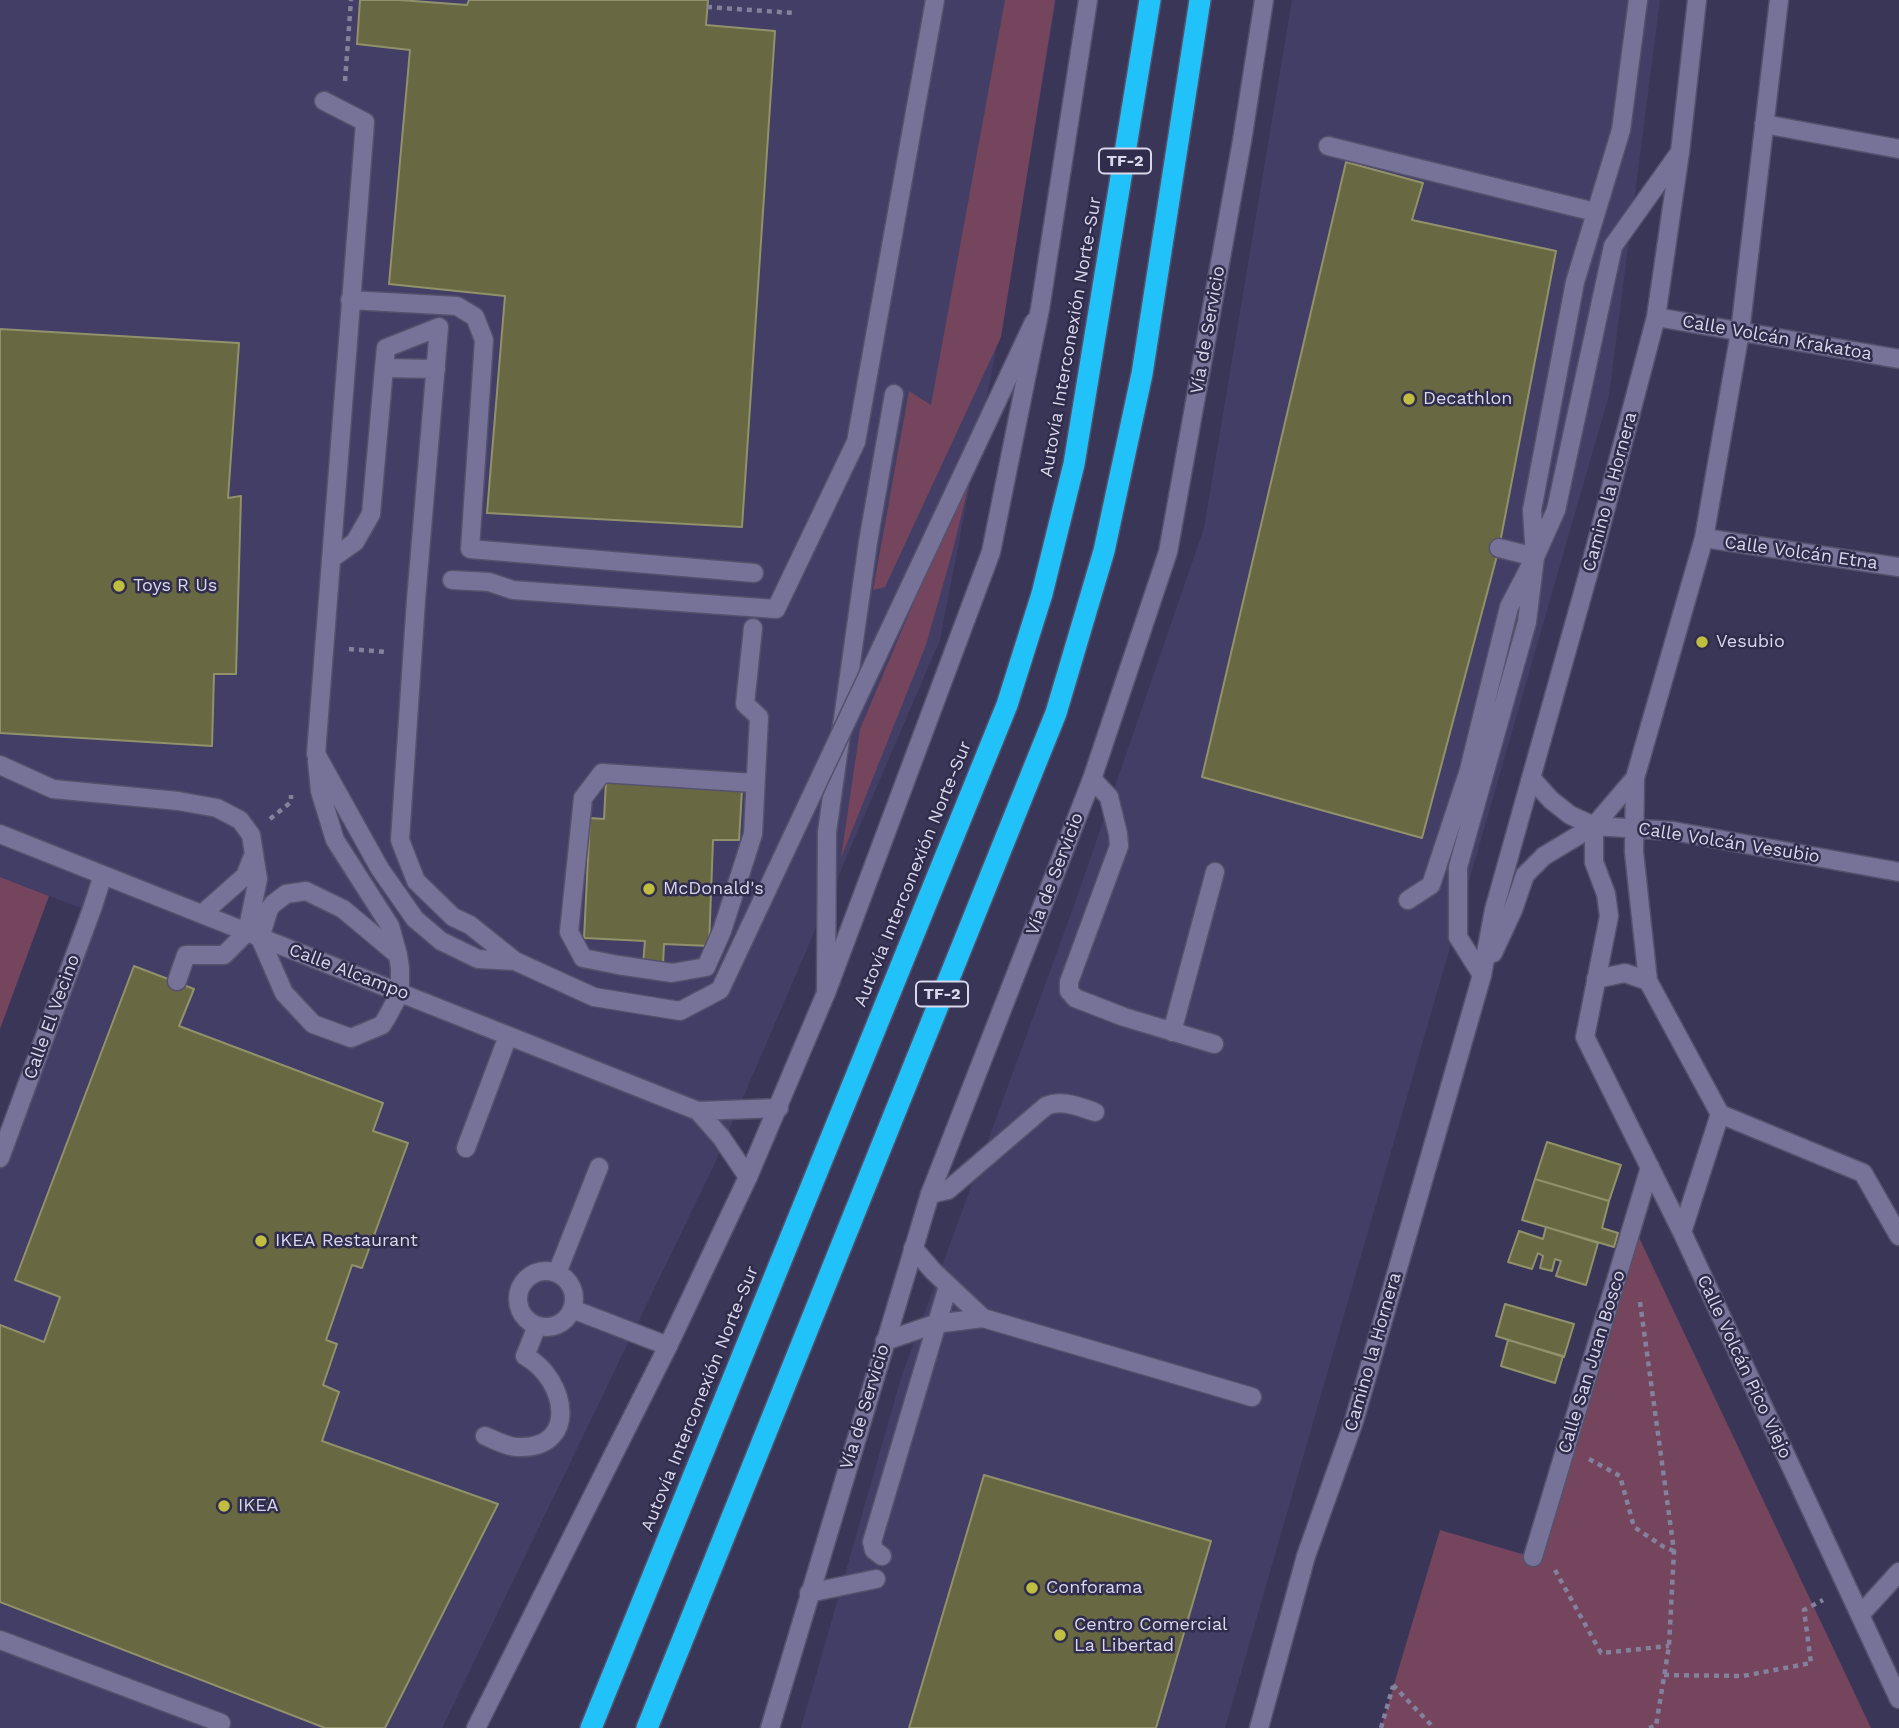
<!DOCTYPE html>
<html>
<head>
<meta charset="utf-8">
<style>
  body { margin:0 }
  canvas { display:block; background:#3a3657 }
</style>
</head>
<body>
<canvas width="1899" height="1728"></canvas>
<script>
const ctx = document.querySelector('canvas').getContext('2d');
ctx.lineJoin = 'round';
function fillPath(path, color) {
  ctx.fillStyle = color;
  ctx.fill(path, 'evenodd');
}
function stroke(path, color, width, dash) {
  ctx.strokeStyle = color;
  ctx.lineWidth = width;
  ctx.lineCap = dash ? 'butt' : 'round';
  ctx.setLineDash(dash || []);
  ctx.stroke(path);
}
function drawText(font, color, halo, rows, align = 'center') {
  ctx.font = font + ' "Work Sans",sans-serif';
  ctx.lineWidth = 5;
  ctx.setLineDash([]);
  ctx.textBaseline = 'middle';
  ctx.strokeStyle = halo;
  ctx.fillStyle = color;
  for (const [text, x, y, turn = 0] of rows) {
    ctx.save();
    ctx.translate(x, y);
    ctx.rotate((+turn || 0) * Math.PI / 180);
    ctx.textAlign = isNaN(turn) ? turn : align;
    if (halo) ctx.strokeText(text, 0, 0);
    ctx.fillText(text, 0, 0);
    ctx.restore();
  }
}
fillPath(new Path2D(`
  M0,0h1056l-45,272 -71,368 -226,525 -272,563h-442v-599l81,-221 -81,-31z
  M1292,0h368l-51,395 -384,1333h-424l101,-353 173,-472 129,-375z`), '#433e65');
fillPath(new Path2D(`
  M1005,0h50l-54,337 -116,250 -12,3 36,-199 22,14z
  M976,456l-24,97 -26,92 -85,213 19,-129z
  M0,877l49,19 -49,133z
  M1634,1227l237,501h-490l59,-198 92,27z`), '#75455e');
const building = new Path2D(`
  M360,0h40l67,5 2,-5h239l-2,25 69,6 -33,496 -255,-14 18,-217 -116,-12 21,-234 -53,-6z
  M1346,162l77,21 -11,37 144,31 -57,297 -77,290 -220,-61z
  M0,329l239,14 -11,155 13,-2 -5,178h-22l-2,72 -212,-13z
  M606,781l136,9 -3,50h-26l-4,106 -45,-2 -1,21 -20,-1 2,-23 -61,-3 6,-120 14,1z
  M134,966l60,23 -15,37 204,77 -10,28 35,12 -46,125 -10,-3 -26,75 11,4 -14,41 16,7 -17,49 176,63 -113,224h-60l-325,-126v-277l44,17 16,-45 -45,-17z
  M1547,1142l74,23 -12,36 -74,-22z
  M1535,1179l74,22 -7,27 16,5 -4,14 -92,-27z
  M1546,1227l52,16 -12,42 -30,-9 5,-15 -6,-2 -3,12 -12,-3 3,-12 -5,-3 -6,16 -24,-7 11,-31 24,8z
  M1505,1304l69,20 -10,33 -68,-21z
  M1508,1340l55,16 -8,27 -54,-17z
  M984,1475l227,66 -55,187h-247z`);
fillPath(building, '#686943');
stroke(building, '#91926b', 2);
const service = new Path2D(`
  M324,101l41,21 -49,632 64,115 35,50 26,22 37,18 37,2 79,36 86,14 40,-21 88,-187
  M1328,146l267,66
  M350,300l107,6 18,11 9,23 -14,209 284,24
  M384,368l2,-20 53,-21 -23,273 -16,240 16,41 37,36 17,8 45,36
  M975,448l59,-126
  M1499,548l36,9
  M331,559l24,-17 16,-28 13,-146 52,1
  M452,580l37,2 24,8 263,19 80,-167 79,-442
  M753,628l-8,76 14,13 -6,117 -31,97 -16,36 -34,6 -54,-8 -35,-7 -14,-26 14,-134 19,-25 152,10
  M317,761l3,30 15,49 55,86 8,29
  M0,765l53,24 125,12 39,7 23,12 11,15 7,44 -11,53 -23,23h-38l-9,26
  M1092,779l17,18 9,37 1,12 -50,136v9l6,7 49,19 90,27
  M306,891l37,18 55,46 2,13v25l-13,24 -5,8 -31,13 -38,-14 -29,-31 -24,-55 9,-29 4,-5 13,-10z
  M1408,900l23,-15 38,-115 40,-163 26,-50 -3,-47 43,-228 46,-152 17,-130
  M202,914l43,-38 8,-20
  M1482,975l-24,-38v-70l69,-245 8,-65 21,-47 57,-264 67,-94
  M826,991l1,-159 41,-290 26,-148
  M1172,1032l43,-160
  M466,1148l42,-112
  M930,1194l18,-4 98,-84c17,-7 33,1 49,6
  M913,1248l20,23 50,47
  M518 1299a28 28 0 1 1 56 0a28 28 0 1 1-56 0Z
  M557,1273l42,-106
  M572,1309l96,37
  M885,1341l50,-17 48,-6 269,79
  M485,1436c10,4 22,11 32,11 63,3 50,-68 8,-91l12,-30
  M882,1556l-8,-6 -2,-8 76,-256
  M809,1593l67,-14
  M0,1640l221,83`);
const pedestrian = new Path2D(`
  M1533,1557l117,-390`);
const minor = new Path2D(`
  M1764,124l135,25
  M1656,317l243,42
  M1704,538l195,29
  M1635,778l-1,74 14,129 72,133 143,59 36,63
  M1532,779l19,21 19,15 24,11 79,5 226,41
  M1594,826v36l12,32 3,22 -24,121 97,195 217,467
  M0,834l698,277 81,-3
  M1493,953l20,-43 12,-35 19,-19 50,-30 41,-48 69,-240 36,-206 39,-332
  M1596,979l29,-6 23,8
  M698,1111l23,26 27,40
  M0,1158l92,-249 11,-34
  M1682,1232l38,-118
  M1860,1615l39,-43
  M1259,1728l47,-172 48,-135 128,-446 12,-65 97,-346 65,-247 24,-165 17,-152`);
const tertiary = new Path2D(`
  M476,1728l192,-382 80,-169 78,-184 165,-441 49,-243 48,-309
  M770,1728l160,-534 162,-415 76,-227 74,-411 22,-141`);
const motorway = new Path2D(`
  M591,1728l416,-1023 35,-111 32,-130 76,-464
  M647,1728l409,-1015 48,-162 38,-177 58,-374`);
stroke(service, '#55516d', 21);
stroke(pedestrian, '#55516d', 21);
stroke(minor, '#55516d', 21);
stroke(tertiary, '#55516d', 21);
stroke(motorway, '#55516d', 24);
stroke(new Path2D(`
  M707,7l87,6
  M345,81l6,-81
  M349,649l37,3
  M270,819l21,-17v-7
  M1640,1302l34,249 -5,95 -13,80 -7,2
  M1589,1459l31,17 14,51 30,20 10,4
  M1555,1570l46,83 68,-7
  M1664,1675l79,1 68,-13 -7,-53 19,-10
  M1393,1685l41,43
  M1381,1728l12,-42`), '#84819d', 4.5, [5, 5]);
stroke(service, '#777398', 18);
stroke(pedestrian, '#777398', 18);
stroke(minor, '#777398', 18);
stroke(tertiary, '#777398', 18);
stroke(motorway, '#20c2f9', 21);
const serviceBridge = new Path2D(`
  M808,803l167,-355`);
stroke(serviceBridge, '#55516d', 21, []);
stroke(serviceBridge, '#777398', 18);
for (const [x, y, r, color] of [
  [1409,399,7,"#c0be41"],
  [119,586,7,"#c0be41"],
  [1702,642,7,"#c0be41"],
  [649,889,7,"#c0be41"],
  [261,1241,7,"#c0be41"],
  [224,1506,7,"#c0be41"],
  [1032,1588,7,"#c0be41"],
  [1060,1635,7,"#c0be41"]
]) {
  const dot = new Path2D();
  dot.arc(x, y, r, 0, 2 * Math.PI);
  ctx.fillStyle = color;
  ctx.fill(dot);
  stroke(dot, '#302c4c', 2.5);
}
for (const [x, y, w] of [
  [1125,161,52],
  [942,994,52]
]) {
  const box = new Path2D();
  box.roundRect(x - w / 2, y - 12.5, w, 25, 5);
  ctx.fillStyle = '#302c4c';
  ctx.fill(box);
  stroke(box, '#d9d7ec', 2);
}
drawText('bold 16px', '#d9d7ec', null, [
  ["TF-2",1125,161],
  ["TF-2",942,994]
]);
drawText('18px', '#d9d7ec', '#302c4c', [
  ["Vía de Servicio",1208,330,-80],
  ["Autovía Interconexión Norte-Sur",1071,337,-80],
  ["Calle Volcán Krakatoa",1777,338,10],
  ["Camino la Hornera",1610,492,-75],
  ["Calle Volcán Etna",1801,553,8],
  ["Calle Volcán Vesubio",1729,843,9],
  ["Autovía Interconexión Norte-Sur",913,874,-68],
  ["Vía de Servicio",1055,874,-69],
  ["Calle Alcampo",349,972,21],
  ["Calle El Vecino",52,1017,-70],
  ["Camino la Hornera",1373,1352,-74],
  ["Calle San Juan Bosco",1592,1362,-73],
  ["Calle Volcán Pico Viejo",1744,1367,65],
  ["Autovía Interconexión Norte-Sur",700,1399,-68],
  ["Vía de Servicio",865,1407,-73]
]);
drawText('18px', '#d9d7ec', '#302c4c', [
  ["Decathlon",1423,399],
  ["Toys R Us",133,586],
  ["Vesubio",1716,642],
  ["McDonald's",663,889],
  ["IKEA Restaurant",275,1241],
  ["IKEA",238,1506],
  ["Conforama",1046,1588],
  ["Centro Comercial",1074,1625],
  ["La Libertad",1074,1646]
], 'left');
</script>
</body>
</html>
